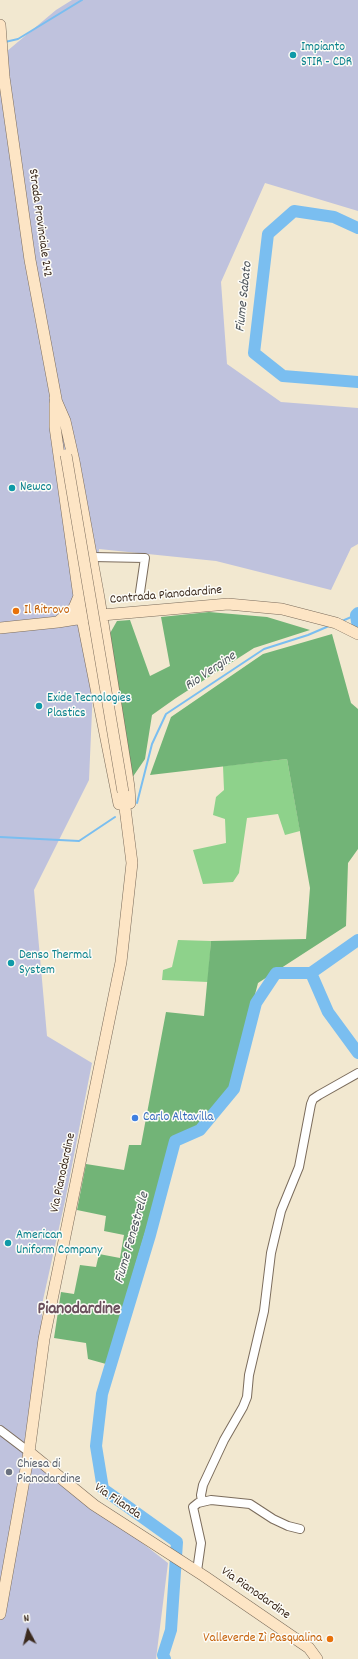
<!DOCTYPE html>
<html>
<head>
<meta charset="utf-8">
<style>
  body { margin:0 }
  #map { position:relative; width:358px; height:1659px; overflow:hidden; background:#f2e8d0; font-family:Dekko,sans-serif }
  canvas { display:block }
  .north { position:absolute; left:8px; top:1611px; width:40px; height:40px; -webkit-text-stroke:3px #fdfcf7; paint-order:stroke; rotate:353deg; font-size:11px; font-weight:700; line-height:16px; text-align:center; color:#3b2a1e }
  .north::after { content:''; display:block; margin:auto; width:14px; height:18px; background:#3b2a1e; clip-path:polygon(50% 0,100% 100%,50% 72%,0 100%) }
</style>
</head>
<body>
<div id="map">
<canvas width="358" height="1659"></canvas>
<div class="north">N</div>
</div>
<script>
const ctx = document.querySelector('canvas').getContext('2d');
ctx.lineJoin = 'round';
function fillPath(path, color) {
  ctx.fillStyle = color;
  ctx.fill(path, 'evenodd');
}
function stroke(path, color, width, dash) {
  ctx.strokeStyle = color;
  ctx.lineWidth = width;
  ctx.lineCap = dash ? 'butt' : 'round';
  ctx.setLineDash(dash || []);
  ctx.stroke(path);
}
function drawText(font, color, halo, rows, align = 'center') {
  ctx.font = font + ' Dekko,sans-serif';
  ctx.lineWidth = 3;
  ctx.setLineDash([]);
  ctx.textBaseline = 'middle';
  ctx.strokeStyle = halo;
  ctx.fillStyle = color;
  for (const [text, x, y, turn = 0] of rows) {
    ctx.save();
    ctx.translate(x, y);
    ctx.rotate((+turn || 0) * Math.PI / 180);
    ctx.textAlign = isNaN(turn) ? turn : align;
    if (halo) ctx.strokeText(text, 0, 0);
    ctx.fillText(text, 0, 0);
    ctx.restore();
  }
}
fillPath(new Path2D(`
  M72,0h286v211l-93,-28 -44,99 6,82 54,38 77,6v136l-7,4 -20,42 -115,-29 -117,-12 -10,231 -55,110 13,146 45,27 -27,138 -22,99 -11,157 136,106 -12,96h-156v-1602l56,-47z`), '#bfc2dd');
fillPath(new Path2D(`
  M287,759l13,72 -15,4 -7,-21 -31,4 -8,55 -6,9 -30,2 -10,-34 33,-7 -1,-24 -12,-4 3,-18 8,-7 -1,-24z
  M178,940l33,1 -3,41 -46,-2 1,-10 9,-3z`), '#8ed28b');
fillPath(new Path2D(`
  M209,612l58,5 43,13 -56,18 -78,50 -24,17 -7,44 -13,19 -23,-143 8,-14 13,-1 20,56 20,-10 -9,-49z
  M332,634l19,69 7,6v140l-10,14 -2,63 -88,57 -27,104 -29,36 -29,15 -67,226 -18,-5 -2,-16 -32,-5 7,-46 13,2 6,-29 16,2 3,-13 21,4 4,-23 -20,-4 2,-15 -29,-6 9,-46 38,6 5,-25h12l25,-133 38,4 7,-75 95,-2 4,-51 -23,-129 -137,16 21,-58 92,-63z`), '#72b477');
stroke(new Path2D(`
  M5,42l13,-3 64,-39
  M342,621l14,-6
  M137,803l15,-59 14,-30 98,-65 44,-14 21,-9
  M0,837l79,4 36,-24`), '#7abef0', 2);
stroke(new Path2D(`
  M358,228l-24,-11 -40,-6 -26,23 -14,119 29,23 75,6
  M358,613l-2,2 2,13
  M358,940l-47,33 17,39 30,41
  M165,1659l-2,-4 8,-25 6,-88 -74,-53 -7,-43 6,-52 48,-159 25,-94 25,-11 34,-41 22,-86 20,-30h35`), '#7abef0', 12);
const street = new Path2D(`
  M92,557l53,1 -5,34
  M0,1430l29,22
  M202,1502l-1,-7 2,-10 21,-45 19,-33 4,-10 2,-22 15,-64 7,-58 10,-42 18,-44 12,-63 2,-5 6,-4 39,-22
  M197,1571l4,-28 -8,-36 5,-4 13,-3 39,4 23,15 15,7 12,3`);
const secondary = new Path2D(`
  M0,25l4,52 26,183 27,144
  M55,398l10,23 9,40 25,137 30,189 1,16
  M55,403v24l27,191 37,186
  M58,622l16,-14 5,-12
  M0,628l58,-6 44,-7 126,-11 54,5 54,14 22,11
  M29,1452l65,53 110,71 105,72 8,11
  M0,1614l29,-162 15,-113 77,-377 11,-99 -9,-71`);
stroke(street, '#7b6c5c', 10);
stroke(secondary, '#7b6c5c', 12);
stroke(street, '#fff', 8);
stroke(secondary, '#fde5c5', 11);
const secondaryBridge = new Path2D(`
  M66,455l57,337`);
stroke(secondaryBridge, '#7b6c5c', 12, []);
stroke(secondaryBridge, '#fde5c5', 11);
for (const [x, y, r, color] of [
  [293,55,4,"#0f9aa8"],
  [12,488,4,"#0f9aa8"],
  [16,611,4,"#e8710a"],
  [39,706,4,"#0f9aa8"],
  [11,963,4,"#0f9aa8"],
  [135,1118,4,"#3f7fe0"],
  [8,1243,4,"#0f9aa8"],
  [9,1472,4,"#6b7280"],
  [330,1639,4,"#e8710a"]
]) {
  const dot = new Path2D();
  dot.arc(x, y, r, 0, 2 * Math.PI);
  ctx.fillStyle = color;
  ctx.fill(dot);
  stroke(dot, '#fdfcf7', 1.5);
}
drawText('13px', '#0d838f', '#fdfcf7', [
  ["Impianto",301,48],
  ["STIR - CDR",301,63],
  ["Newco",20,488],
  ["Exide Tecnologies",47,699],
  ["Plastics",47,714],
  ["Denso Thermal",19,956],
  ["System",19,971],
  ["American",16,1236],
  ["Uniform Company",16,1251]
], 'left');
drawText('13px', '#3b2a1e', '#fdfcf7', [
  ["Strada Provinciale 242",39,223,82],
  ["Contrada Pianodardine",166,596,-5],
  ["Via Pianodardine",64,1173,-78],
  ["Via Filanda",117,1502,34],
  ["Via Pianodardine",255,1594,35]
]);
drawText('13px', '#c56008', '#fdfcf7', [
  ["Il Ritrovo",24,611],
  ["Valleverde Zì Pasqualina",322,1639,"right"]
], 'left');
drawText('13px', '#366cbe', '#fdfcf7', [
  ["Carlo Altavilla",143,1118]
], 'left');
drawText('13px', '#5b616d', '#fdfcf7', [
  ["Chiesa di",17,1465],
  ["Pianodardine",17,1480]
], 'left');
drawText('italic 14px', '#4e565d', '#fdfcf7', [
  ["Fiume Sabato",245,297,-84],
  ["Rio Vergine",211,672,-34],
  ["Fiume Fenestrelle",133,1238,-74]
]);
drawText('bold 17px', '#6a4f5c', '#fdfcf7', [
  ["Pianodardine",79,1311]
]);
</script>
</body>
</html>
